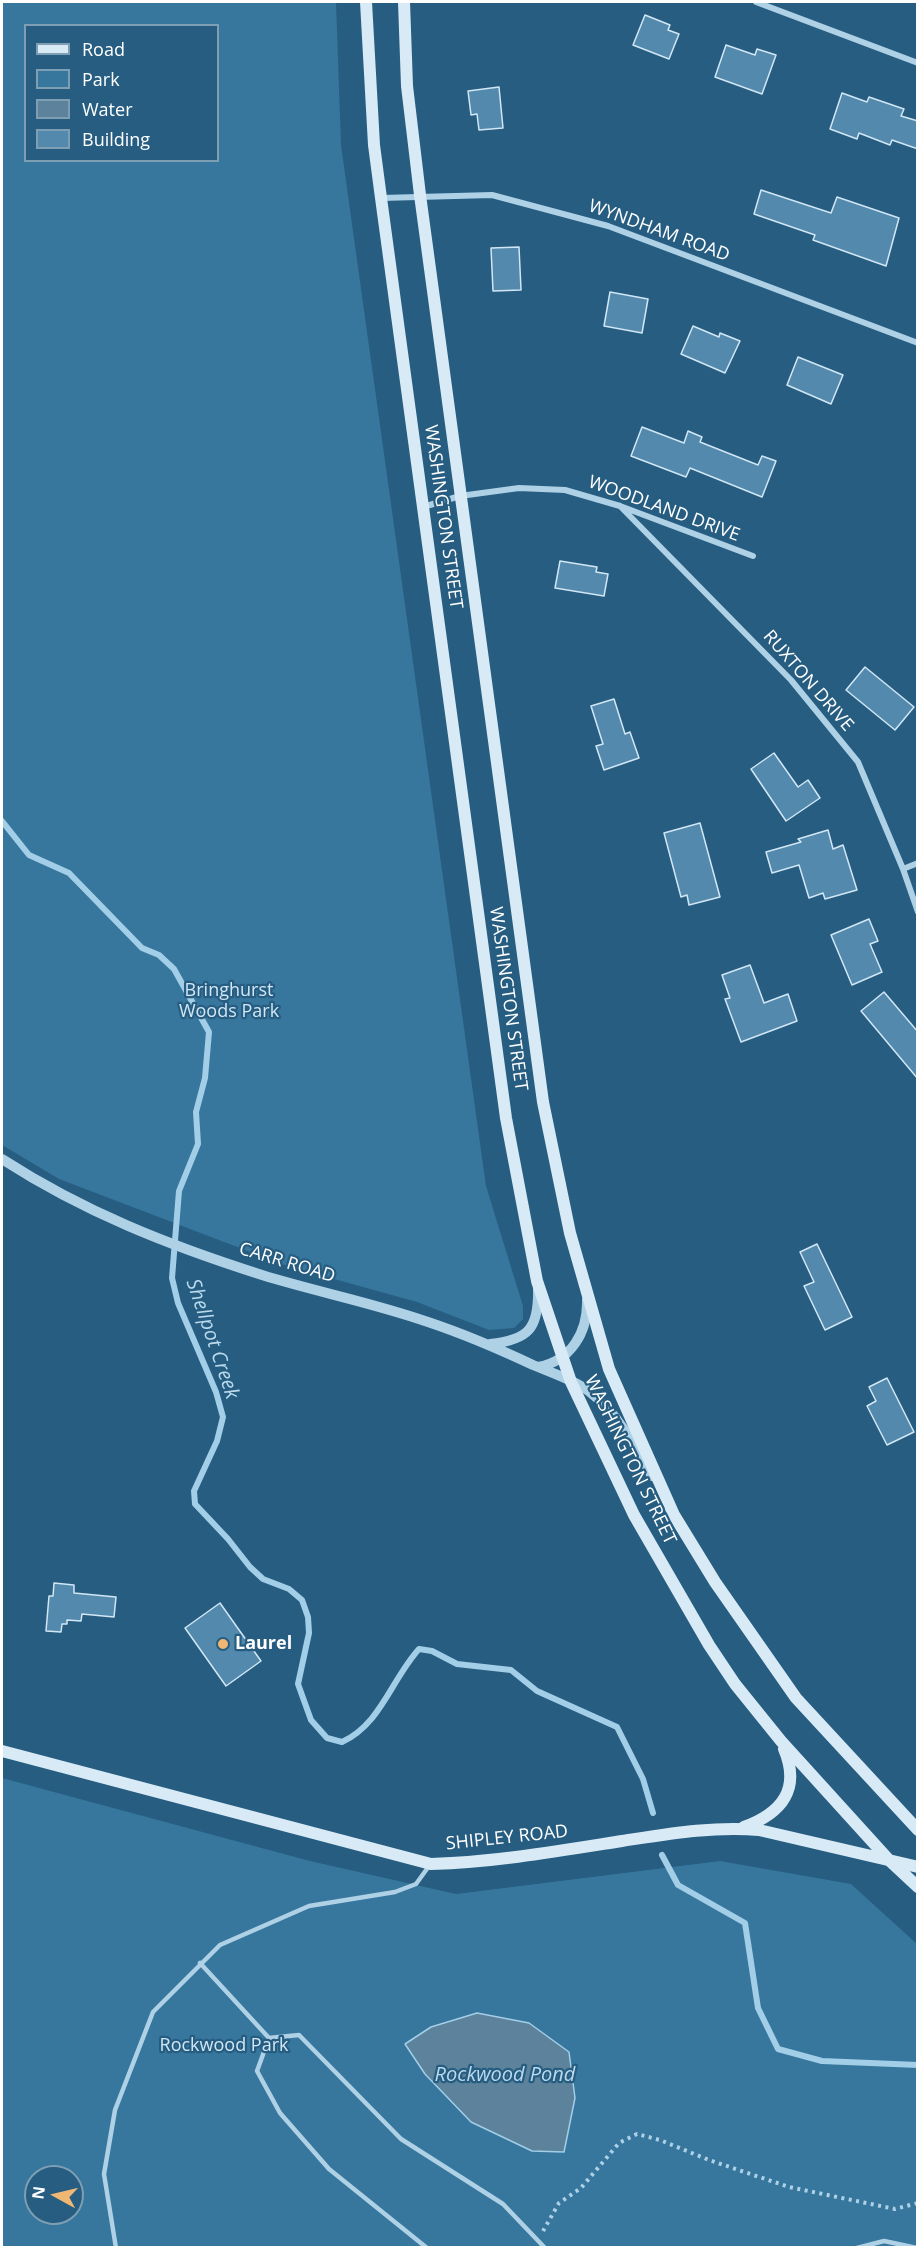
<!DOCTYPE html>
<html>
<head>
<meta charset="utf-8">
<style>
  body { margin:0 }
  #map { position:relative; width:919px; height:2249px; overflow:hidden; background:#265d81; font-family:"Open Sans",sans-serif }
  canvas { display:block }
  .frame { position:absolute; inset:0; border:3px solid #fff; pointer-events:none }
  .legend { position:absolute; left:24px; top:24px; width:195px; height:138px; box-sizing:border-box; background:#265d81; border:2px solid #7d9eb3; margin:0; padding:8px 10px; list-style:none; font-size:18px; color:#fff }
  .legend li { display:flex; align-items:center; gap:12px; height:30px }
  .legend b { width:30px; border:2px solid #7d9eb3 }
  .north { position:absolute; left:24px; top:2165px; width:60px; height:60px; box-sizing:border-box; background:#265d81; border:2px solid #7d9eb3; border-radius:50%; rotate:278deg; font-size:16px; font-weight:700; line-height:24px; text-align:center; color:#fff }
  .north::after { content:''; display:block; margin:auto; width:21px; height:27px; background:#efb773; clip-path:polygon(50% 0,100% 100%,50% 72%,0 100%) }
</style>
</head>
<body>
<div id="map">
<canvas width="919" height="2249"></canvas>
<div class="frame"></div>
<ul class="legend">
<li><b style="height:8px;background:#d8eaf6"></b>Road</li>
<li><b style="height:16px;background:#37769d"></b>Park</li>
<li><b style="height:16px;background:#5c839b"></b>Water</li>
<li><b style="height:16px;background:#5389ac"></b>Building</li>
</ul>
<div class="north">N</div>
</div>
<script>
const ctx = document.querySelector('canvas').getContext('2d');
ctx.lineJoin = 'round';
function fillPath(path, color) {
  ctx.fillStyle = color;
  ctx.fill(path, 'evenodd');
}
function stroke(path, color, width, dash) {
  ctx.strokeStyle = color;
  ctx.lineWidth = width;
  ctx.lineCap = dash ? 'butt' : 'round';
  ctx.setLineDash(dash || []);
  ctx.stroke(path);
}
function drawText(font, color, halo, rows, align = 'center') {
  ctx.font = font + ' "Open Sans",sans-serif';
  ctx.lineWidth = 4.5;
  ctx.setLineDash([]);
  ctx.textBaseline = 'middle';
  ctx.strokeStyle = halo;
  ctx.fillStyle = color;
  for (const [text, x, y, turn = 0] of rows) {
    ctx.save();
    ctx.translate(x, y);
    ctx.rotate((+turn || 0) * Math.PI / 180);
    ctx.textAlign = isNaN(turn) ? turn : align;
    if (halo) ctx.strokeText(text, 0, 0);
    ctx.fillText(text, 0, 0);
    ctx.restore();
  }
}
fillPath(new Path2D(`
  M2,2h334l5,143 145,1041 37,120v13l-9,9 -25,2 -72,-28 -130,-36 -228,-87 -57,-34zM26,26h192v134h-192z
  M2,1778l308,83 146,33 264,-33 131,23 66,60v303h-915zM36,2177h36v36h-36z`), '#37769d');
const water = new Path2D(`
  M477,2013l52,10 40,29 6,46 -11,54 -32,-1 -61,-29 -46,-48 -20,-30 26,-17z`);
fillPath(water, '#5c839b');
stroke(water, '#a3cee7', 1.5);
stroke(new Path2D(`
  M2,821l27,34 40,18 73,75 17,7 15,14 35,63 -4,46 -9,34 2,32 -19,47 -7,87 6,25 38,89 7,25 -6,24 -23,50 1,13 33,35 22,28 13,12 26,10 13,11 6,17 1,16 -11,51 13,36 16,18 15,4c39,-18 49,-62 77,-93l13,2 25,13 54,6 26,21 80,36 26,52 10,34
  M662,1855l16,30 67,38 13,85 20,41 44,12 96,4`), '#a3cee7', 6);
const building = new Path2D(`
  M645,15l25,10 -2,5 11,4 -10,25 -36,-14z
  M726,45l29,10 2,-6 19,6 -14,39 -47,-17z
  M499,87l4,41 -24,2 -2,-16 -6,1 -3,-24z
  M842,93l25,9 2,-5 35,12 -3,7 17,5v28l-26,-9 -2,5 -31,-12 -2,6 -27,-10z
  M761,190l70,23 6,-16 62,21 -13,48 -73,-26 2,-5 -61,-21z
  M519,247l2,43 -28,1 -2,-43z
  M610,292l38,7 -6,34 -38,-7z
  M693,326l26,11 1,-4 20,8 -15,32 -44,-19z
  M798,357l45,18 -12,29 -44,-19z
  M642,427l42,16 4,-12 14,6 -2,5 58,23 4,-9 14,5 -14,36 -72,-29 -4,9 -55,-21z
  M560,561l37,6 -1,5 12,2 -4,22 -49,-8z
  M865,667l49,40 -19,23 -49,-40z
  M614,699l11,35 5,-2 9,26 -35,12 -8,-24 7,-2 -12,-38z
  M774,753l24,34 10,-7 12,18 -34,23 -35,-52z
  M700,823l20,74 -31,8 -2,-10 -6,2 -17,-64z
  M828,830l5,19 10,-4 14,45 -32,9 -2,-6 -14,5 -10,-33 -27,8 -6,-21 35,-10 -3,-3z
  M869,919l9,22 -8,3 12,28 -30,13 -21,-50z
  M750,965l14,38 24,-9 9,27 -56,21 -16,-43 5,-1 -8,-23z
  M884,992l34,40v47l-57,-68z
  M817,1244l35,73 -27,13 -21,-44 10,-4 -14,-30z
  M887,1378l27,54 -27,13 -20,-39 9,-5 -7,-14z
  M54,1583l20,2v8l42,4 -2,20 -32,-3 -1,7 -14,-1v4h-5l-1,8 -15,-1 3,-35h4z
  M220,1603l41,58 -35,25 -41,-58z`);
fillPath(building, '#5389ac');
stroke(building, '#d1e7f5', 1.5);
stroke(new Path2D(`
  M543,2231l16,-28 22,-15 38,-45 18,-9 23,6 49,20 80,27 106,22 23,-6`), '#aed1e6', 4, [3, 4.5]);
stroke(new Path2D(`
  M200,1963l69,75 30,-3 102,104 102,65 42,44
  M269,2038l-12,33 23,42 49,56 98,79
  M116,2248l-12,-74 11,-64 38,-98 67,-67 89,-39 86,-14 21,-8 13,-18
  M857,2248l27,-7 33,7`), '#aed1e6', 4.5);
stroke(new Path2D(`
  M756,2l162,61
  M381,198l111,-3 116,31 310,117
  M620,506l171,174 67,82 45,107 15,43
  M423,507l37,-11 59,-8 46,2 55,16 133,50
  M903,869l15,-6`), '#aed1e6', 6);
stroke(new Path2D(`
  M2,1159c82,53 166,86 260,116 55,17 112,28 166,47 36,12 71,27 105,43 19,8 41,15 57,27 28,22 45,54 62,84
  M490,1344c38,-4 49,-15 48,-55
  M538,1367c33,-6 50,-35 49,-67`), '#aed1e6', 10);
stroke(new Path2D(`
  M366,2l8,143 7,53 125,920 31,163 34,101 63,133 75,130 26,39 46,57 108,119 29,27
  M404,2l3,84 13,109 123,907 27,131 39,136 65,146 41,67 81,116 122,132
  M2,1751l429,113c65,-2 128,-13 191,-23 46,-7 91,-15 137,-11l159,37
  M744,1827c38,-14 57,-38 40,-78`), '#d8eaf6', 12);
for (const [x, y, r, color] of [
  [223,1644,6,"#efb773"]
]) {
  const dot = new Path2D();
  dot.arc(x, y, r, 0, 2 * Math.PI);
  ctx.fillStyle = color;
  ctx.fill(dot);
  stroke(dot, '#265d81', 2);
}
drawText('18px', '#fff', '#265d81', [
  ["WYNDHAM ROAD",659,231,20],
  ["WOODLAND DRIVE",664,509,20],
  ["WASHINGTON STREET",443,517,82],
  ["RUXTON DRIVE",808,681,49],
  ["WASHINGTON STREET",508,999,82],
  ["CARR ROAD",287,1263,17],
  ["WASHINGTON STREET",630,1460,64],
  ["SHIPLEY ROAD",507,1838,-6]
]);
drawText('18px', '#d1e7f5', '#265d81', [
  ["Bringhurst",229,991],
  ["Woods Park",229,1012],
  ["Rockwood Park",224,2046]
]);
drawText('bold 18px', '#fff', '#265d81', [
  ["Laurel",235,1644]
], 'left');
drawText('italic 20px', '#badaee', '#265d81', [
  ["Shellpot Creek",212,1339,71],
  ["Rockwood Pond",505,2075]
]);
</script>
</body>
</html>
